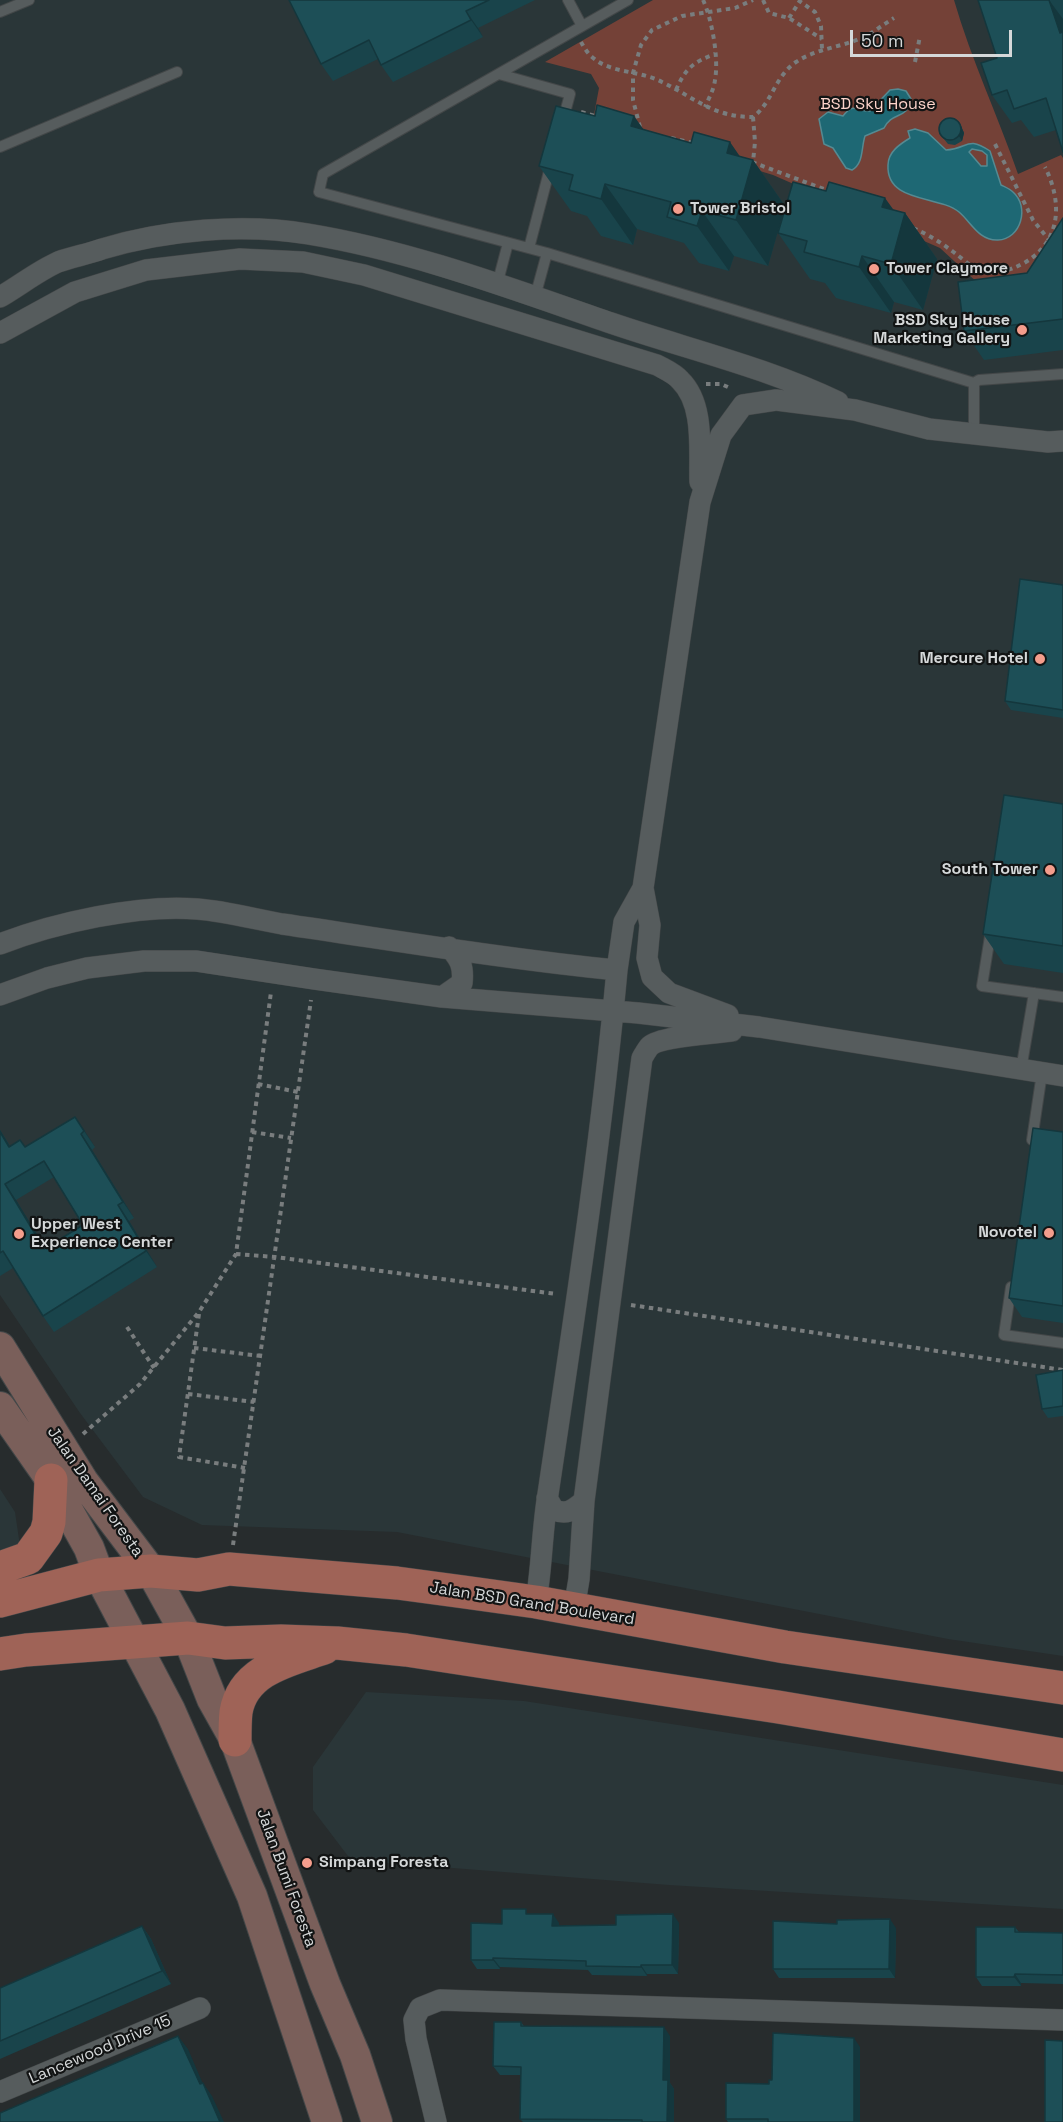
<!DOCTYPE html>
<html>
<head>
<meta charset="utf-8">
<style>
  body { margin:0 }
  #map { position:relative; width:1063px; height:2122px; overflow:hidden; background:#272c2d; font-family:"Space Grotesk",sans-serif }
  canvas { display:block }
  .scale { position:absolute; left:850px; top:30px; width:162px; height:27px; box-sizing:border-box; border:3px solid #d5d8d9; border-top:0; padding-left:8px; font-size:18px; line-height:21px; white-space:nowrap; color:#d5d8d9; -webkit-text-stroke:4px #121414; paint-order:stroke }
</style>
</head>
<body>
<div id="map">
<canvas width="1063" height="2122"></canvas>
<div class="scale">50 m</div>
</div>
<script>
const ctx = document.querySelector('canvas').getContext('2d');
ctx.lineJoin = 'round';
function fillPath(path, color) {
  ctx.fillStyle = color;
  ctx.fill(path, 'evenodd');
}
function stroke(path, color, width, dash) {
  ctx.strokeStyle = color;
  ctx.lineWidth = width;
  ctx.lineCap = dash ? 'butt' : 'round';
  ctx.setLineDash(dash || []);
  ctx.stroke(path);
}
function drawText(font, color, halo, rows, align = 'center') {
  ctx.font = font + ' "Space Grotesk",sans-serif';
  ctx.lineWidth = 4.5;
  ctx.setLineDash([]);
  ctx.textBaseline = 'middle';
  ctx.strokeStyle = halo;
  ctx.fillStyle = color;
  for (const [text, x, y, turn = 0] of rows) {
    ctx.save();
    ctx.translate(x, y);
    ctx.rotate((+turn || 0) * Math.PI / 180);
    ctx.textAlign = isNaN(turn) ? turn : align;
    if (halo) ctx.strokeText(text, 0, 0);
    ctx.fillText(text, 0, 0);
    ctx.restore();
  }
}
fillPath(new Path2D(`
  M0,0h1063v1656l-115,-17 -551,-107 -195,-7 -59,-28 -63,-84 -80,-118z
  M0,1489l15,23 5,34 -20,8z
  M366,1692l158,9 539,84v124l-394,-24 -318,-25 -38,-50v-43z`), '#2a3638');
fillPath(new Path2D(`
  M653,0h301c17,59 44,116 64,174l43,-19 2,3v111l-83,16 -40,-37 -167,-73 -180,-55 6,-32 -8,-14 -46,-12z`), '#744137');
const water = new Path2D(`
  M898,89l8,2 5,8c-3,21 -19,12 -27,29l-19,8c-4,12 -1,27 -13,34l-6,-2 -13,-20 -9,-4 -5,-25 9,-7 15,4c11,-14 12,-5 27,-5l20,-21z
  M915,129l13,4 18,17c23,-1 20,-15 44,1l11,34c4,2 9,4 12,7 17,15 8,47 -15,48 -19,1 -27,-18 -39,-28 -21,-17 -73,-9 -71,-47 0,-13 12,-21 22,-27l-2,-7zM972,149l10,2 5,4v11h-6l-12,-14z`);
fillPath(water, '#1e6874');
stroke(water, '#558a92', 1.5);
const lane = new Path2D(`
  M568,0l14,26
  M628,0l-305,174 -4,18 228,61 427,130 5,-3 84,-6
  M0,12l29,-12
  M499,74l71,20 -7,26
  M0,147l177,-75
  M529,248l22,-84
  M497,285l11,-42
  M535,297l12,-44
  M974,434v-51
  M991,930l-9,56 81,11
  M1021,1070l13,-77
  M1032,1140l10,-67
  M1011,1287l-7,48 59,8`);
const street = new Path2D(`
  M0,297c19,-11 38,-26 58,-35 14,-5 30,-8 44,-13 63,-19 140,-26 206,-15 104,17 204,55 303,89 76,26 155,44 227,79
  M0,333l75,-41 71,-22 94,-11 63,3 61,13 293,90c7,4 17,8 23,15 25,24 19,70 20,102
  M0,944c54,-21 139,-40 197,-35 28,2 57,10 85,15 111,16 223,35 335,46
  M0,995l47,-17 40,-10 57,-7h52l118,18 128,18 196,16 121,14 304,49
  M442,997l20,-14c2,-17 -2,-24 -13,-36
  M728,1015l-59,-22 -17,-16 -5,-19 3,-33 -7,-37 57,-386 21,-67 22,-30 33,-5 79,10 74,19 119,13 15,-1
  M547,1498l7,12c14,5 19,0 30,-9
  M536,1602c6,-36 6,-72 12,-108 26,-175 53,-349 69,-524l7,-48 19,-34
  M574,1609l5,-30 5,-78 58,-443c2,-3 5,-9 8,-12 11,-10 64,-12 82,-15
  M0,2092l200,-84
  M436,2122l-20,-83 -2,-19 6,-12 20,-8 623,20`);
const secondary = new Path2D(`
  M0,1347l83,134 68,90 37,67 24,61 23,41 90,244 30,71 22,67
  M0,1407l51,73 38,68 10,27 71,135 82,186 75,226`);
const primary = new Path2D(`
  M0,1568l28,-10 18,-25 3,-11 2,-42
  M0,1601l99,-26 52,-4 47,4 31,-6 168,14 67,9 72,10 249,45 278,41
  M0,1654l26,-4 162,-12 37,5 56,-2 56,2 69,7 372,57 285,48
  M235,1740c0,-9 0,-19 1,-28 7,-43 54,-52 88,-64`);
stroke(lane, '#434748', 12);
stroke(street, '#434748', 22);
stroke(secondary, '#434748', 32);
stroke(primary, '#434748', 34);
stroke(new Path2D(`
  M703,0c9,19 16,59 12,80 -1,9 -6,18 -10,27
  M763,0l6,13 20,5 33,21
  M798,0l17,12 6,14 1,24
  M789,18l11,-17
  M581,42c3,5 6,11 11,15 19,17 48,13 70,25 33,16 51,35 91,35 19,-14 22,-41 43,-55 21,-14 48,-15 70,-26 9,-5 18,-12 28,-18
  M915,62l5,-26
  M676,90c9,-21 17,-28 39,-36
  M581,112l18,5
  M753,117l2,25 -2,20
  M640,127l-7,-27v-27l8,-28 11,-15 30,-14 53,-8 18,-8
  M671,138l22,5
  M995,144l38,76 16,20
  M752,162l77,29
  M913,228c16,7 29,15 43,26 7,5 15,13 23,16 16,5 30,1 45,-7 37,-21 39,-60 21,-96
  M706,384h15l9,4
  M258,1084l40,8
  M252,1132l39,6
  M236,1254l39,3 281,37
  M631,1305l432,65
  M199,1314l-20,143 66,11
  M127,1327l27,41
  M194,1348l67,8
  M188,1394l66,8
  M83,1434l57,-50 59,-72 37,-58 35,-262
  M233,1545l78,-545`), '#797d7e', 4, [4.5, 4.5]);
stroke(lane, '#565c5d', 10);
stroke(street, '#565c5d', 21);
stroke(secondary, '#7a5f5a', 30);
stroke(primary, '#9f6357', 33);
fillPath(new Path2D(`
  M289,0h246l-57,28 5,9 -90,45 -12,-17 -3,-6 -45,22 -12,-17z
  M978,0h85v152l-7,-22 -22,7 -13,-17 -9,3 -20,-28 5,-37z
  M961,126l3,7 -2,8 -7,4 -7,-1 -9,-11z
  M644,130l109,30 32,46 -17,60 -34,-10 -5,15 -30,-8 -15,-20 -47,-14 -4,16 -32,-9 -14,-20 -16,-5 -32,-45z
  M893,210l12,3 32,46 -14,51 -29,-8 -3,11 -55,-15 -11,-15 -15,-4 -32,-46z
  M1063,218v132l-79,10 -20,-29 63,-58z
  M1063,585v133l-52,-8 -6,-9z
  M1063,804v169l-59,-9 -21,-30z
  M75,1117l20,30 -3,3 42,68 -5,3 28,46 -103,65 -11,-16 -30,-48 -13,8v-146l10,16 15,1zM54,1177l29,48 -38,23 -29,-48z
  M1063,1132v191l-41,-6 -13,-19z
  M1063,1370v46l-15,2 -6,-9z
  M529,1914l30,9v3l120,-3 -1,51h-31v2l-55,-1 -4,-5 -88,-3v2h-23l-6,-9 31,-36z
  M837,1924l59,4 -1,50h-116l-6,-9z
  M142,1926l9,13 20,45 -171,75v-71z
  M1015,1927l4,5 44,1v51l-42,-1v3h-39l-6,-9z
  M521,2022l3,4 146,10v47l4,6v33h-151l-3,-3 1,-44h-21l-7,-9z
  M860,2047v75h-132l-2,-3 46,-39z`), '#19444b');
fillPath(new Path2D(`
  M1049,0l14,19v18l-3,-4z
  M466,11l12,17 5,9 -12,-17z
  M634,116l32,45 -35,-35z
  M958,121l3,5 3,7 -2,8 -3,-5z
  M730,142l20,29 3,-11 32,46 -17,60 -32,-46 -9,-67z
  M605,184l32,45 -4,16 -32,-46z
  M885,198l18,25 2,-10 32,46 -14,51 -32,-46 -9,-57z
  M702,211l32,45 -5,15 -32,-45z
  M862,256l32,46 -3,11 -32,-46z
  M75,1117l11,16 9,14 -11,-16z
  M0,1130l20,33 -11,-16 -9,-15z
  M81,1134l11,16 42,68 -11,-16z
  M5,1184l11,16 40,65 -12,-16z
  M118,1205l11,16 28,46 -11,-16z
  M553,1914l6,9v11l-7,-8z
  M673,1914l6,9 -1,51 -6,-9z
  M890,1919l6,9 -1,50 -6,-9z
  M142,1926l9,13 20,45 -9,-13z
  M493,1958l7,9v2l-7,-9z
  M641,1965l6,9v2l-6,-9z
  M1015,1974l6,9v3l-7,-9z
  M664,2027l6,9v47l4,6v33h-7l-4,-42z
  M178,2036l10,13 21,49 -9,-14z
  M854,2038l6,9v75h-6z
  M203,2083l9,13 12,26h-4z`), '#14373d');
const building = new Path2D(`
  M289,0h200l-23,11 5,9 -90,45 -12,-25 -48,24z
  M978,0h71l11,33 3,-1v120l-17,-54 -32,11 -7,-19 -15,5 -11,-32 16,-5z
  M597,105l37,11 -3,10 60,17 3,-11 36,10 -3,11 26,7 -17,60 -34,-9 -5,15 -30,-9 4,-15 -66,-18 -4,15 -32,-9 4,-15 -34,-9 17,-60 39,10z
  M939 129a11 11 0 1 1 22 0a11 11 0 1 1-22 0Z
  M793,182l33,9 3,-9 56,16 -3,9 23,6 -14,51 -29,-8 -3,11 -55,-15 3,-11 -29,-8z
  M1063,218v101l-99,12 -6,-49 69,-9z
  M1020,579l43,6v125l-58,-9z
  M1004,795l59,9v142l-80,-12z
  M75,1117l9,14 -3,3 42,68 -5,3 28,46 -103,65 -40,-65 -3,2v-121l9,15 11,-7 5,7zM44,1161l39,64 -39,24 -39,-65z
  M1033,1128l30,4v174l-54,-8z
  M1063,1370v36l-21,3 -6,-34z
  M502,1909h24v5h27l-1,12 64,-1v-10l57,-1 -1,51h-31v2l-55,-1v-5l-93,-3v2h-22v-37l31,1z
  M890,1919l-1,50h-116v-48l64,3v-4z
  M142,1926l20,45 -162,70v-53z
  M976,1927h39v5l48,1v42l-48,-1 -1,3h-38z
  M494,2022h27v4l143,1 -1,53h5l-1,42h-25v-2l-122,-1 1,-52 -28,-1z
  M773,2033l81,5v84h-86v-3h-42v-36l43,1v-4h3z
  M178,2036l22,48 3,-1 17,39h-220v-9z
  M1045,2040l18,1v81h-18z`);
fillPath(building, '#1d4f57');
stroke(building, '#14373d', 1.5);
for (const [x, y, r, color] of [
  [678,209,6,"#f49d8c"],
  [874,269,6,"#f49d8c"],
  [1022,330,6,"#f49d8c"],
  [1040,659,6,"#f49d8c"],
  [1050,870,6,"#f49d8c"],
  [1049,1233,6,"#f49d8c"],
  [19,1234,6,"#f49d8c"],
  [307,1863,6,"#f49d8c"]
]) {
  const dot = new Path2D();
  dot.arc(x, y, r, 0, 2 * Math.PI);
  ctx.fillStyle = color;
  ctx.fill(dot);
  stroke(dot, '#121414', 2);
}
drawText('16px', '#fdd4cb', '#121414', [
  ["BSD Sky House",878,105]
]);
drawText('bold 16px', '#d5d8d9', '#121414', [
  ["Tower Bristol",690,209],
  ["Tower Claymore",886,269],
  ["BSD Sky House",1010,321,"right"],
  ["Marketing Gallery",1010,339,"right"],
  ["Mercure Hotel",1028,659,"right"],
  ["South Tower",1038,870,"right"],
  ["Upper West",31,1225],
  ["Experience Center",31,1243],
  ["Novotel",1037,1233,"right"],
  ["Simpang Foresta",319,1863]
], 'left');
drawText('16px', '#d5d8d9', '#121414', [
  ["Jalan Damai Foresta",95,1492,55],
  ["Jalan BSD Grand Boulevard",532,1604,9],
  ["Jalan Bumi Foresta",286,1878,70],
  ["Lancewood Drive 15",100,2050,-23]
]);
</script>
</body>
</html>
